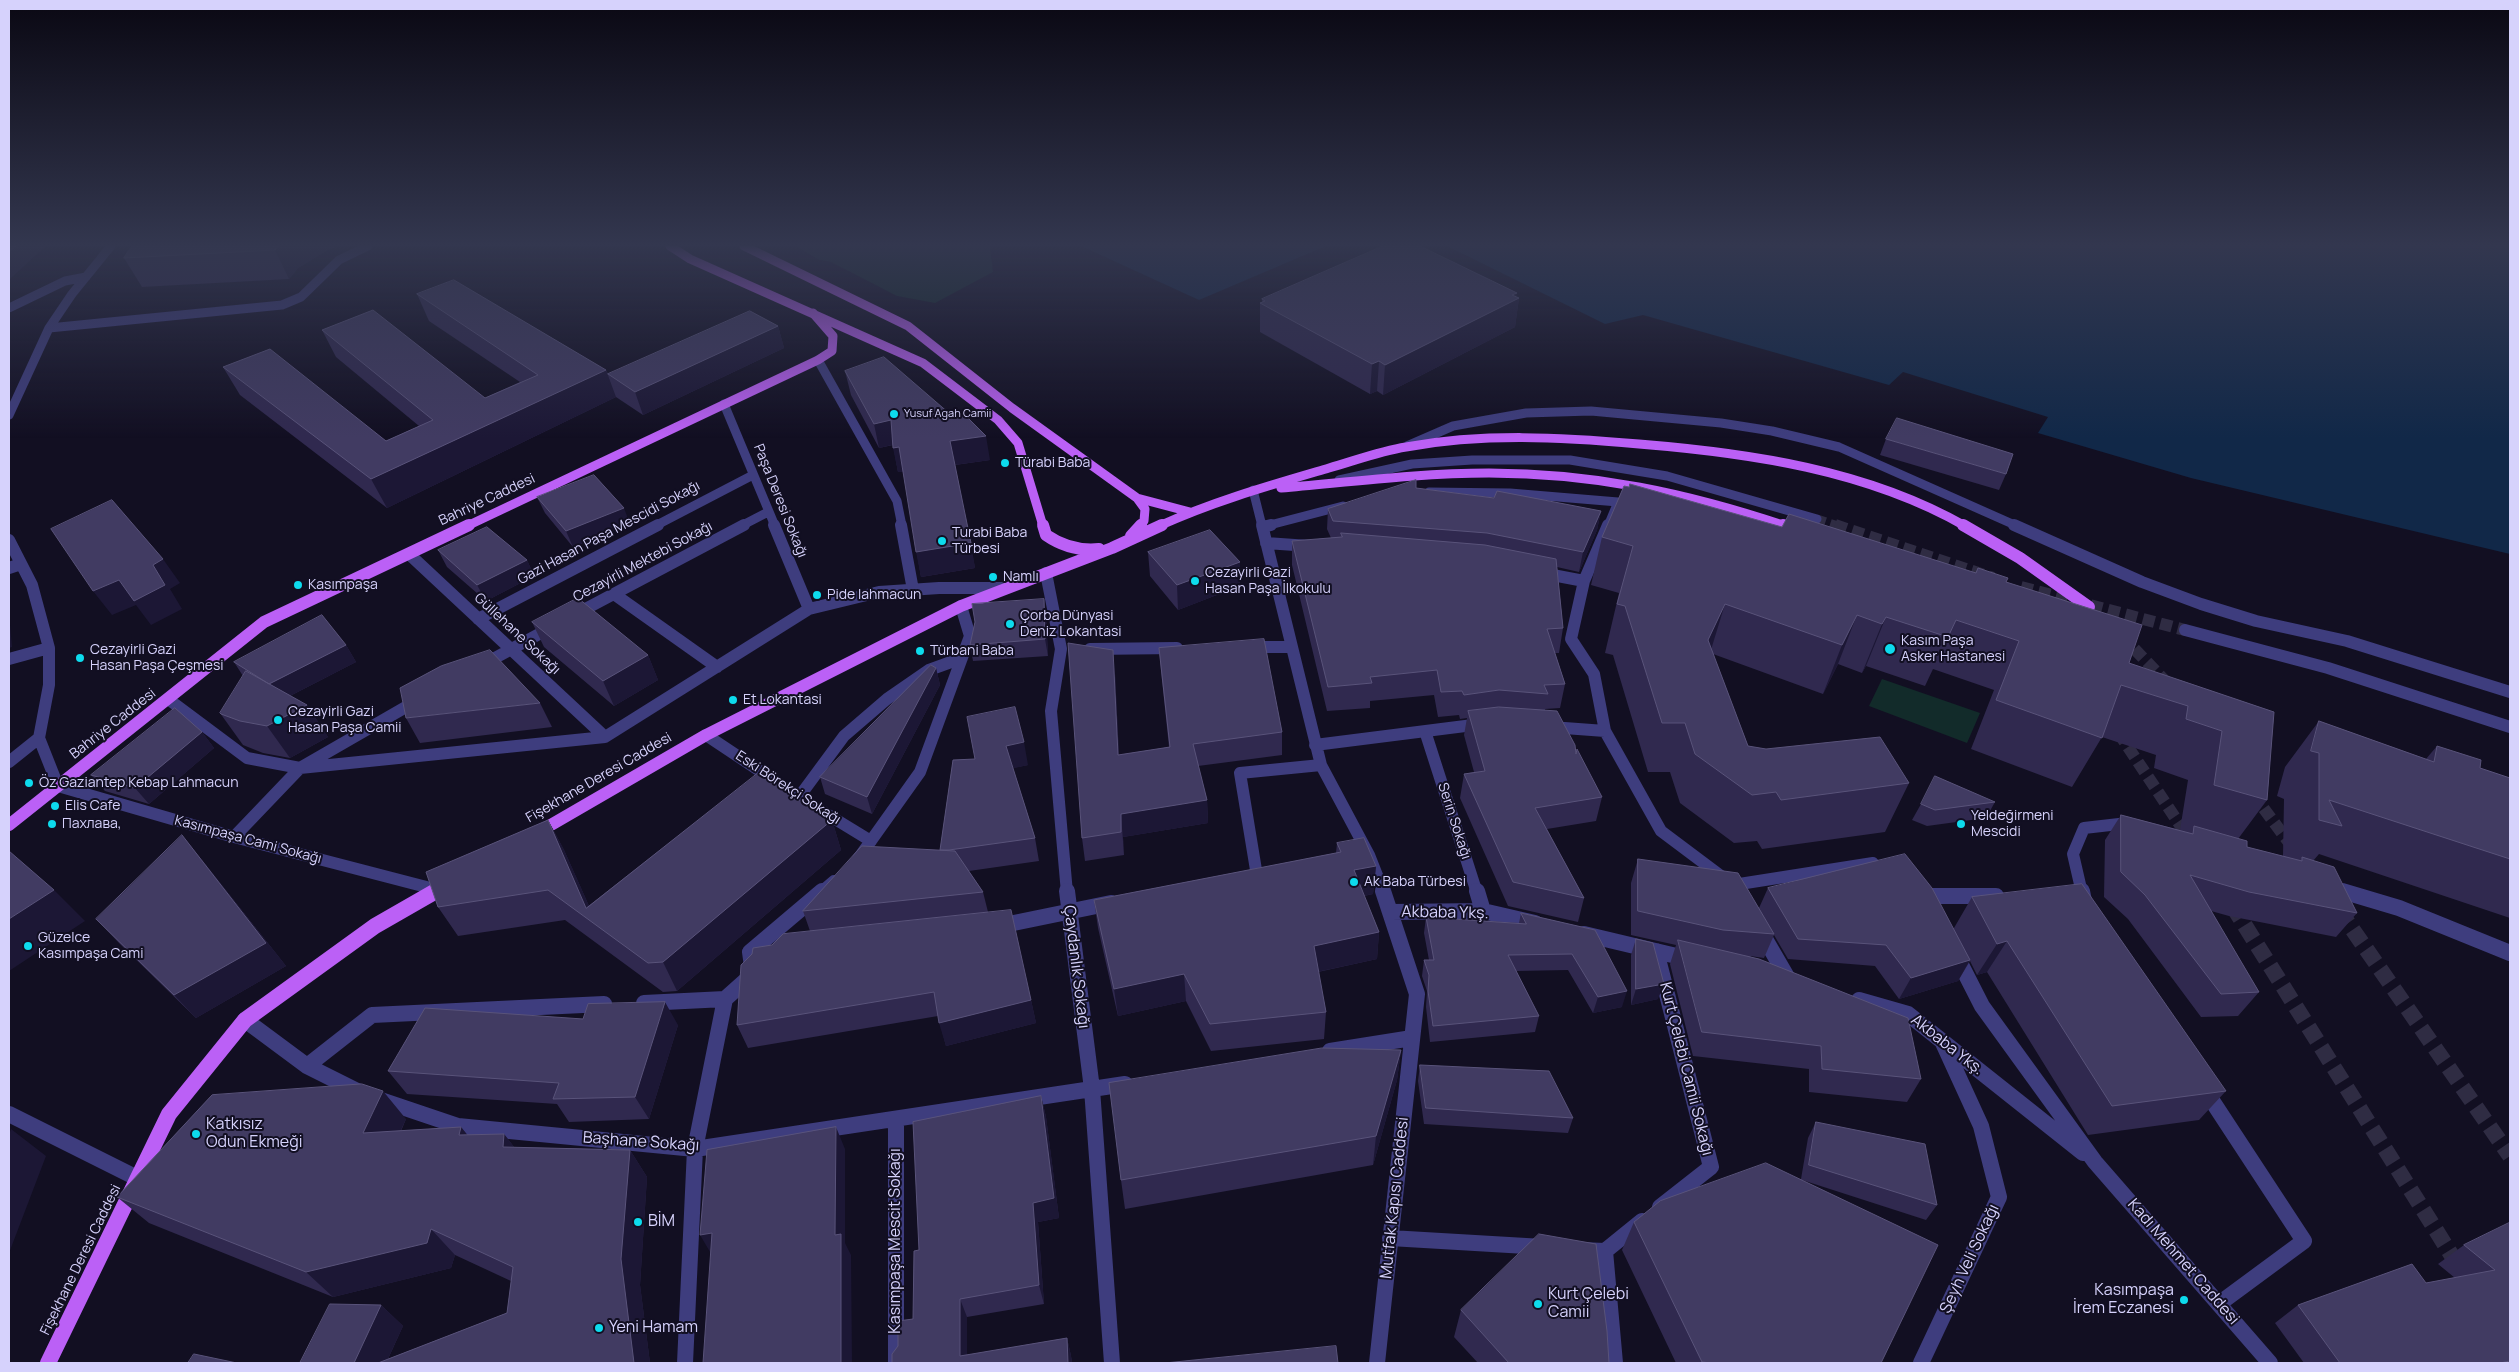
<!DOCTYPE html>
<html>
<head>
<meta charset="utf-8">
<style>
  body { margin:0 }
  #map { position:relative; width:2519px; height:1372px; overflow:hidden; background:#120f22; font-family:Manrope,sans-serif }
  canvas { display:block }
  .frame { position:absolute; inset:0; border:10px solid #d6d2fc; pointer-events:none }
</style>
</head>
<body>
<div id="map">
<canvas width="2519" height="1372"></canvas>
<div class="frame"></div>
</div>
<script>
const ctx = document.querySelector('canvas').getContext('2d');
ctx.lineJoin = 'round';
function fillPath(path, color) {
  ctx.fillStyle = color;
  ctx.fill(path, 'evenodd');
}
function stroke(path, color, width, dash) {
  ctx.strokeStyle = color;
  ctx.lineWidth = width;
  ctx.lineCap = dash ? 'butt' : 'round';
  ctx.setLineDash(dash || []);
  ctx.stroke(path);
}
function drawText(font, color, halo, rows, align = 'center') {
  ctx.font = font + ' Manrope,sans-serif';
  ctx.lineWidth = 4;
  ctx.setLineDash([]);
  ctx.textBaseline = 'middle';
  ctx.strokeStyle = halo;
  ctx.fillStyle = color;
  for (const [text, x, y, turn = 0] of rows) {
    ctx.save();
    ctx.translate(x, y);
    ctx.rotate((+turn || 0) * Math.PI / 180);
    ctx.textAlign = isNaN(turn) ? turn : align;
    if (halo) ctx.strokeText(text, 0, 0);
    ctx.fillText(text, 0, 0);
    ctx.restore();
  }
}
fillPath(new Path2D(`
  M796,246h194l3,26 -58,31 -38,-7 -66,-34 -12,-2z
  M1882,679l98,34 -13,30 -98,-37z`), '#122b2a');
fillPath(new Path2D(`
  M1081,246h245l-127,54z
  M1447,246h1063v308l-319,-76 -153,-45 10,-16 -145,-45 -14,13 -246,-70 -38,9z`), '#112848');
stroke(new Path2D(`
  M1817,519l21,7`), '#2f2c43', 9, [9, 5]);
stroke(new Path2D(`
  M1835,525l158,53
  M2021,587l164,43`), '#2f2c43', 12, [12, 6]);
stroke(new Path2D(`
  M2122,636l48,50
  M2118,732l72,108
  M2253,794l40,54`), '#2f2c43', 12, [12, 6]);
stroke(new Path2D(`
  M2232,905l227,362
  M2339,910l171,246`), '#2f2c43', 16, [16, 8]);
stroke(new Path2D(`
  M9,308l56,-27 21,-4
  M49,328l233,-23 19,-8 38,-37 29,-14
  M818,360l79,141 5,25
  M724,404l51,122
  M9,415l40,-87 23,-34 39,-48
  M1407,446l46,-20 73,-13 65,-2 130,12 51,8 67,16 178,79
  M1339,480l73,-16 60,-4h98l97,16 150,43
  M1253,490l9,36
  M1429,492l81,1 108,9 -10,24
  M655,526l98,-51
  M741,526l27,-14
  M1266,526l77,-20`), '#3e3d7e', 9);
stroke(new Path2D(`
  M774,525l35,84
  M901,525l12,65
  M1262,525l59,240 48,90 15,38
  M1608,525l-24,56 -13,58 23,35 11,57 56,100 72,54 140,-22
  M2014,525l128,57 59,22 55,17 91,20 163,51
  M1263,527l8,-2
  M9,540l23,45 17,63v37l-10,53 19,48 176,51 204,53
  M1266,543l43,3
  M409,554l196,183
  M9,568l12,-4
  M1046,573l15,76 -10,62 16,182
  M1542,573l42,8
  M614,594l103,73
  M574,615l170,-90
  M478,619l180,-94
  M2185,630l143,38 182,59
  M1250,647h42
  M1090,649l87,-1
  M9,659l40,-11
  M482,665l70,-38
  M168,699l79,59 53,10 305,-31 204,-128 70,-17 60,-4h67
  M1551,727l54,4
  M1425,731l52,162
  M706,735l93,62 72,44
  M1315,745l166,-21
  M9,762l30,-24
  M799,797l45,-61 43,-37 42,-29 33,-12
  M234,837l66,-69 118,-68
  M858,859l62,-87 50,-136 -9,-30
  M1257,876l-17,-103 81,-8
  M2330,888l16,5
  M820,893l14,-12
  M2082,893l-9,-39 11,-26 35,-4 10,3`), '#3e3d7e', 12);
stroke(new Path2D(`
  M1067,891l25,198 20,274
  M1477,891l6,20
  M2082,891l2,10
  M2342,891l57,17 111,45
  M1926,896h70
  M1391,912l92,-1 52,12
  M999,926l112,-23
  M1761,932l29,50
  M1584,934l105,25
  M1656,951l55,216 -51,40
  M750,952l72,-61
  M1957,957l25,49 113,156 175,201
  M1859,1000l49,14 175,139
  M644,1003l81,-4
  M245,1020l62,46 52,26
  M1330,1051l82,-13
  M307,1066l65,-51 232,-11
  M2205,1090l99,151 -84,62
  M378,1099l80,27 237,23 430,-65
  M9,1114l130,65
  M896,1119v244
  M1390,1238l153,9
  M1580,1250l25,1 37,-30
  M1605,1251l10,112
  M685,1363l10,-214 30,-150 28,-25 -3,-22
  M1377,1363l40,-369 -34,-103
  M1921,1363l78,-166 -18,-71 -38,-83`), '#3e3d7e', 16);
stroke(new Path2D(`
  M670,246l20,13 233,104 75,57 20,23 25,83
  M744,246l164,80 104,82 125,90 53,14
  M1281,488c69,-6 139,-15 208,-15 105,0 198,20 297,53
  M1137,498l8,11 -1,12 -5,5
  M467,526l351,-166 14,-9 1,-15 -20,-23
  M1159,526c55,-25 112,-41 170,-58 25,-7 51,-17 77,-21 77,-14 155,-10 233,-3 111,9 228,26 326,82`), '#bb60f6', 9);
stroke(new Path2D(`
  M1043,525l3,10c16,11 33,16 53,14
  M1783,525l15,5
  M1963,525l57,33 69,49
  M1131,536l10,-11
  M9,825l255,-203 205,-97
  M537,833l169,-98 255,-129 151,-58 50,-23
  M434,893l12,-7`), '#bb60f6', 12);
stroke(new Path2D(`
  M48,1363l121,-249 76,-94 130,-94 61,-35`), '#bb60f6', 16);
fillPath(new Path2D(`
  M132,246h205l-11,5 -28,17 -9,11 -147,8 -18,-29z
  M417,294l189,76 2,4 170,-48 6,22 -141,67 -27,-18 -229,111 -147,-113 -17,-28 163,74 33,-15 -83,-69 -14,-27 163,68 35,-16 -91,-61z
  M1516,297l3,1 -4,29 -132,68 -6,-4 -7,3 -110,-62v-29l2,-1v-3z
  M845,371l145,89 -35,5 20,103 -54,9 -18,-105h-5l-5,-27 -14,3 -28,-53z
  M1886,439l120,35 -7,16 -119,-35z
  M1416,488l185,23 -4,19 -18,42 -22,-5 6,61 -4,25h-4l10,31 -5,24 -15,1v1l31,44 26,43 -6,24 -49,8 37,69 -6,24 -70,-16 -48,-108 4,-24 10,-2 -10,-37 3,-17 -7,1 -1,-4 -21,2 -4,-22 -64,6v7l-43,3 -35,-146v-24l39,-3 -4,-9 1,-20z
  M537,497l93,27 -57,23 -28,-34z
  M1782,527l224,55 123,81 145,49 -7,88 -29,39 9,8 36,9 1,-57 -7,-3 8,-29 34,-46 107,38 11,-13 43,22 30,10v140l-191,-64 -6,7 44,52 -21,24 -107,-21 -18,-5 48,81 -21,24 -37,1 -73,-98 -24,-22 1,-57 16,-25 59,15 8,-50 -34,-12 2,-13 -54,-18 -30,50 -101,-38 23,-59 -61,-21 -8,17 -59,-20 -4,7 -24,-9 -15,30 -110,-40 35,92 161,37 -24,49 -123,17 -5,-8 -23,2 -54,-40 -10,-31h-22l-35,-117 -8,-2 14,-60 -28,-8 11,-48z
  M438,550l89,10 7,16 -48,25 -39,-34z
  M1148,552l92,10v24l-62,24 -28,-34z
  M1044,599l2,17 2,40 -75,5 -3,-16z
  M532,622l116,33 10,25 -44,26 -70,-59z
  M346,645l10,17 -66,34 17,9 21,32 -38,21 -27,-5 -20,-8 -23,-32 23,-37 -9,-14z
  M1159,648l123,84v23l-84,11 9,34 1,23 -85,14 1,18 -39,6 -3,-23 33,-165 4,82 50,-8 -8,-76z
  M936,668l4,17 -68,129 -47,-20 -5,-17z
  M540,703l12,24 -132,16 -14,-25z
  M202,732l12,16 -65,56 -44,-13 -14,-16z
  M953,760l75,5 -15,3 22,70 4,23 -70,10 14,21 5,20 43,88 5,23 -90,23 -8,-30 -190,32 -11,-23 35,-80 38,-14 -7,-20 137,-61z
  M1995,802l-9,16 -59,8 -15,-6 9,-16z
  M548,820l16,30 25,56 243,-86 9,30 -164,141 -14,1 -98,-72 -107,16 -20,-29z
  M1337,843l39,23 -3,28 -9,2 15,36 -2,27 -59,13 8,40 -2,27 -113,12 -25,-50 -68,15 -20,-88 -4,-28 242,-47z
  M1638,859l121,49 9,-20 186,40 18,-31 254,194 -27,29 -111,15 -101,-163 -10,3 -7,-14 -12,20 -59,18 -24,-33 -87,-7 -14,-24 -10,23 -14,-2 171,123 -14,23 -98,-10v-23l-116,-13 -23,-92 6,-19 -45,-10v-52z
  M202,860l84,106 -90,52 -77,-75 -23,-24z
  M1521,913l74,17 27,77 -29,6 -25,-43 -52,1 23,45 -4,16 -105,10 -4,-35 1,-16 -5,-15 2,-16h5l-5,-27 2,-16 93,6z
  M1636,939l22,60 -27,6v-50z
  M678,1025l-29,94 -80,3 -12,-18 -150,-10 -19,-23z
  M1401,1050l-4,30 -24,85 -248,44 -4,-29z
  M1420,1065l153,53 -5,15 -144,-9 -6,-43z
  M1041,1096l5,21 13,101 -21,4 6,82 -77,13v38l100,-17 4,18 1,7h-180l6,-17 15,-27 6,-69z
  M406,1119l-5,12 60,-4 6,8 37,-1 10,13 116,3 17,27 -7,108 10,78h-350l81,-58 22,21 -15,33 119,-46 4,-32 -56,-26 -4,13 -118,29 -184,-74 -32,-26z
  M1816,1122l121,83 -11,15 -124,-40 79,183h-205l-54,-113 12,-28 167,-43 7,-41z
  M2509,1223l1,140h-206l-29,-40 23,-18 157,-27 -17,-14 26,-19z
  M1461,1310l148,53h-131l-24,-26z`), '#30294f');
fillPath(new Path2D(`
  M16,246h30l-37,34v-28z
  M279,246h58l-11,5 -28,17 -9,11 -14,-29z
  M1517,293l-1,7 3,-2 -4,29 -132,68 2,-30z
  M778,326l6,22 -141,67 -8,-23z
  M1379,361l-2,30 -7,3 2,-30z
  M606,370l10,27 -229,111 -16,-29z
  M891,420l5,24 -17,4 -5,-24z
  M986,436l4,24 -36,5 -4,-24z
  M899,447l5,25h-6l-5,-24z
  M624,508l6,16 -57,23 -7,-16z
  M1601,511l-4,19 -18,42 4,-20z
  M971,543l4,25 -54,9 -5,-25z
  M163,559l17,24 -10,6 12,20 -31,16 -15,-20 -24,10 -19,-24 60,-26z
  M527,560l7,16 -48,25 -9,-16z
  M1240,562v24l-62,24 -1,-25z
  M1044,599l2,17 2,40 -3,-17z
  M1725,604l-15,49 -2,-13z
  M9,614l3,33 -3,1z
  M1857,615l-19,49 -15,30 19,-49z
  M1886,617l-20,49 -4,7 20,-49z
  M346,645l10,17 -76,39 -12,-16z
  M1113,650l2,23 5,105 -2,-23z
  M648,655l10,25 -44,26 -11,-25z
  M936,668l4,17 -68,129 -5,-17z
  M307,705l21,32 -38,21 -23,-32z
  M202,732l12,16 -65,56 -14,-16z
  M1024,742l4,23 -18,4 -4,-23z
  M1207,800l1,23 -85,14 1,18 -3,-41z
  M548,820l16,30 34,76 -12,-18z
  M832,820l9,30 -164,141 -14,-29z
  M182,835l20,25 84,106 -90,52 -22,-23z
  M1376,866l-3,28 -21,4 2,-28z
  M54,890l31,31 -76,50v-52z
  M1379,932l-2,27 -65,14 2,-27z
  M2007,941l-20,31 -10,3 20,-31z
  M1970,960l-12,21 -59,18 12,-21z
  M1184,974l2,27 -68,15 -4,-27z
  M1664,984l-6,15 -27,6 5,-16z
  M1627,991l-5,16 -29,6 5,-16z
  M1031,1000l5,23 -90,23 -7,-23z
  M665,1002l13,23 -29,94 -14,-22z
  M1401,1050l-4,30 -24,85 3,-29z
  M383,1091l23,28 -19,41 -24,-27z
  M1041,1096l5,21 13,101 -21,4 6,82 -5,-19 -6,-82z
  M461,1127l22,27 -24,-19z
  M836,1127l9,22v94l6,12 1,108h-11l-6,-128z
  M11,1129l35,27 -37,97v-118z
  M504,1134l21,27 -22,-14z
  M630,1150l17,27 -7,108 10,78h-16l-13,-104z
  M431,1229l24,26 -4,13 -118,29 -27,-25z
  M712,1233l1,24 -13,-22z
  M960,1299l7,18v46l-7,-7z
  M381,1305l22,21 -17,37h-32z
  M1067,1338l4,18 1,7h-4z
  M2510,1361v2h-10z`), '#1c1735');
const building = new Path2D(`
  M9,246h7l-7,6z
  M132,246h147l-4,4 -151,8z
  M1383,246h37l97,47 -5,2 7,3 -134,67 -6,-4 -7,3 -112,-61 5,-2 -3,-2z
  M454,280l152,90 -235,109 -148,-112 47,-18 116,92 47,-21 -111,-90 51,-20 112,88 53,-23 -121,-81z
  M750,311l28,15 -143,66 -27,-18z
  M884,357l66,57 12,-2 24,24 -36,5 21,102 -55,9 -17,-105 -6,1 -2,-28 -17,4 -29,-53z
  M1897,418l116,36 -7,20 -120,-35z
  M594,475l30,33 -58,23 -29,-34z
  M1416,480v8l78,10 3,-7 104,20 -18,41 -96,-19 -154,-12 -5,-12z
  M1630,484l152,43 7,-13 187,59 2,-5 30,10 -2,4 136,43 -13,38 145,49 -7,88 -53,-15 8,-54 -36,-12 2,-13 -67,-21 -19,53 -106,-38 23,-59 -63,-21 -8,17 -62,-20 -4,7 -25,-9 -15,30 -117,-41 -17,36 40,106 18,3 114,-12 29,46 -128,17 -5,-8 -24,3 -57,-41 -10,-31h-23l-37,-117 -8,-2 16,-58 -31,-9 22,-51 5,1z
  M112,500l51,59 -10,6 12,20 -31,16 -15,-21 -26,11 -42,-62z
  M487,527l40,33 -50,25 -39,-35z
  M1210,530l30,32 -63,23 -29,-33z
  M1341,533l144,12 71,14 7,69 -16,1 18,55 -21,1 4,9 -49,-4 -35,5 -2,-4 -21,1 -4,-22 -67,7 2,6 -44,4 -36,-146 50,-4z
  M578,598l70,57 -45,26 -71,-59z
  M1044,599l1,40 -75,6 5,-23 -3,-18z
  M322,615l24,30 -77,39 -35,-22z
  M1264,639l18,93 -89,12 14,56 -86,14v18l-39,6 -14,-195 45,7 5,105 52,-8 -11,-99z
  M490,650l50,53 -134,15 -6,-30 41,-22z
  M931,665l5,3 -69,129 -47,-20z
  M246,671l61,34 -40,21 -27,-5 -19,-7 -1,-1z
  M1015,707l9,35 -18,4 29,92 -86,12h-9l13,-90 22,-1 -8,-42z
  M1499,707l58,4 18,34 1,9 1,-5 25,48 -67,11 49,90 -71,-16 -49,-108 21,-3 -17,-60z
  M175,708l27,24 -67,56 -44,-13z
  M2319,721l115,41 3,-16 44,14 -1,8 30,10v81l-181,-59 13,26 -23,-6v-67l-8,-2z
  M757,774l75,46 -169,142 -15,1 -100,-73 -110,17 -12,-35 122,-52 38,88z
  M1935,776l60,26 -60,8 -14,-6z
  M2121,815l72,19 1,-8 53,15v6l55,14v-4l32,10 23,46 -108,-21 -59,-17 69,117 -38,2 -76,-99 -24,-23z
  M182,835l84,108 -92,52 -78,-76z
  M1364,838l12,28 -22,4 25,62 -65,14 12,66 -116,12 -26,-50 -70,15 -20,-89 247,-48 -4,-9z
  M862,846l93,5 28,41 -180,19z
  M9,851l45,39 -45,29z
  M1905,854l27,34 38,72 -59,18 -25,-33 -88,-6 -30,-51z
  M1638,859l100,14 36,61 -51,-4 -85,-19z
  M2082,884l144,207 -114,15 -105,-165 -10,3 -25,-47z
  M1011,910l20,90 -92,23 -5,-31 -197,33 4,-60 11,-11 1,-6 19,-3 11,-11z
  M1521,913l74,17 32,61 -29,6 -26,-43 -64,1 31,61 -106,10 -5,-35 1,-16 -5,-15h10l-8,-43 100,7z
  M1636,939l17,4 11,41 -28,5z
  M1678,940l81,19 149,59 13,61 -99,-10 -1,-23 -119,-14z
  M665,1002l-30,95 -82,2 6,-16 -171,-12 37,-63 158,11 5,-15z
  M1322,1048l79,2 -25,86 -255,44 -12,-97z
  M1420,1065l129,6 24,47 -147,-10z
  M362,1084l21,7 -20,42 98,-6 -2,8 45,-1 -1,13 127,3 -9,109 13,104h-256l129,-50 6,-46 -82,-38 -4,14 -121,29 -189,-75 95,-102z
  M1041,1096l13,102 -21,5 6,82 -79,14v57l107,-18 1,25h-176v-9l6,-8v-25l15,-2 1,-68 5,-1 -6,-128z
  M1816,1122l109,22 12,61 -128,-40z
  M836,1127l-1,108 6,-1v129h-138l9,-130 -12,2 7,-85z
  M1766,1163l172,82 -57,118h-170l-9,-1 -68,-140 26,-21z
  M2509,1223l1,1v137l-10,2h-160l-42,-58 114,-41 14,19 69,-13 -31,-25z
  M1539,1234l57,10 11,87 2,32h-100l-48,-53z
  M330,1304l51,1 -27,58h-54z
  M1336,1346l2,17h-173z
  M194,1354l43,9h-49z`);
fillPath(building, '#413b62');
stroke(building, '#59537a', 1);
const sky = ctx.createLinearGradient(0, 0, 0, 438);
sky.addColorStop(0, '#0a0813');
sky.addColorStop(0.56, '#33374f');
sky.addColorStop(1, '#33374f00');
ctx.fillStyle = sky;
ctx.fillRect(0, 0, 2519, 438);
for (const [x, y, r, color] of [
  [894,414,5,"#0ddbed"],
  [1005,463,5,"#0ddbed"],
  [942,541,5,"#0ddbed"],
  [993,577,5,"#0ddbed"],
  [1195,581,5,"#0ddbed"],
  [298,585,5,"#0ddbed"],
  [817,595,5,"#0ddbed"],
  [1010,624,5,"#0ddbed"],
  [1890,649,6,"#0ddbed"],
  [920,651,5,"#0ddbed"],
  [80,658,5,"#0ddbed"],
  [733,700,5,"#0ddbed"],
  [278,720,5,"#0ddbed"],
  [29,783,5,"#0ddbed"],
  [55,806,5,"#0ddbed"],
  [52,824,5,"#0ddbed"],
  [1961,824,5,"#0ddbed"],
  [1354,882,5,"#0ddbed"],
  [28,946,5,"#0ddbed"],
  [196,1134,5,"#0ddbed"],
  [638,1222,5,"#0ddbed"],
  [2184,1300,5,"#0ddbed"],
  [1538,1304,5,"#0ddbed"],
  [599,1328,5,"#0ddbed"]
]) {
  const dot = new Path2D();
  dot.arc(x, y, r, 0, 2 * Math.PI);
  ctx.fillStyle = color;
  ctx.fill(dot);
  stroke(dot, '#120f22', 2);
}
drawText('11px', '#d6d2fc', '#120f22', [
  ["Yusuf Agah Camii",904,414]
], 'left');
drawText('14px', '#d6d2fc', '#120f22', [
  ["Türabi Baba",1015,463],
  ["Turabi Baba",952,533],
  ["Türbesi",952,549],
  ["Cezayirli Gazi",1205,573],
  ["Hasan Paşa İlkokulu",1205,589],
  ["Namlı",1003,577],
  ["Kasımpaşa",308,585],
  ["Pide lahmacun",827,595],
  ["Çorba Dünyasi",1020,616],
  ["Deniz Lokantasi",1020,632],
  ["Kasım Paşa",1901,641],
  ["Asker Hastanesi",1901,657],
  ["Cezayirli Gazi",90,650],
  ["Hasan Paşa Çeşmesi",90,666],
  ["Türbani Baba",930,651],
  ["Et Lokantasi",743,700],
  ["Cezayirli Gazi",288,712],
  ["Hasan Paşa Camii",288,728],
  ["Öz Gaziantep Kebap Lahmacun",39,783],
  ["Elis Cafe",65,806],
  ["Yeldeğirmeni",1971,816],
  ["Mescidi",1971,832],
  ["Пахлава,",62,824],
  ["Ak Baba Türbesi",1364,882],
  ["Güzelce",38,938],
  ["Kasımpaşa Cami",38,954]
], 'left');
drawText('14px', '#d6d2fc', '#120f22', [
  ["Bahriye Caddesi",487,500,-25],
  ["Paşa Deresi Sokağı",780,501,68],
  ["Gazi Hasan Paşa Mescidi Sokağı",609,533,-28],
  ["Cezayirli Mektebi Sokağı",643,562,-28],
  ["Güllehane Sokağı",517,634,43],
  ["Bahriye Caddesi",113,724,-38],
  ["Fişekhane Deresi Caddesi",599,778,-30],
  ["Eski Börekçi Sokağı",788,788,33],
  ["Serin Sokağı",1454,821,72],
  ["Kasımpaşa Cami Sokağı",248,840,15],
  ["Fişekhane Deresi Caddesi",81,1260,-64]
]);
drawText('16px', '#d6d2fc', '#120f22', [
  ["Akbaba Ykş.",1445,913,1],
  ["Çaydanlık Sokağı",1076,967,83],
  ["Akbaba Ykş.",1947,1045,38],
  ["Kurt Çelebi Camii Sokağı",1686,1069,76],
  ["Başhane Sokağı",641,1142,4],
  ["Mutfak Kapısı Caddesi",1395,1198,-84],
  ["Kasımpaşa Mescit Sokağı",896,1241,-90],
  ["Şeyh Veli Sokağı",1970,1259,-65],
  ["Kadı Mehmet Caddesi",2183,1262,49]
]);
drawText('16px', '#d6d2fc', '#120f22', [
  ["Katkısız",206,1125],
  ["Odun Ekmeği",206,1143],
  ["BİM",648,1222],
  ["Kasımpaşa",2174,1291,"right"],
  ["İrem Eczanesi",2174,1309,"right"],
  ["Kurt Çelebi",1548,1295],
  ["Camii",1548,1313],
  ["Yeni Hamam",609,1328]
], 'left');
</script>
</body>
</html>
